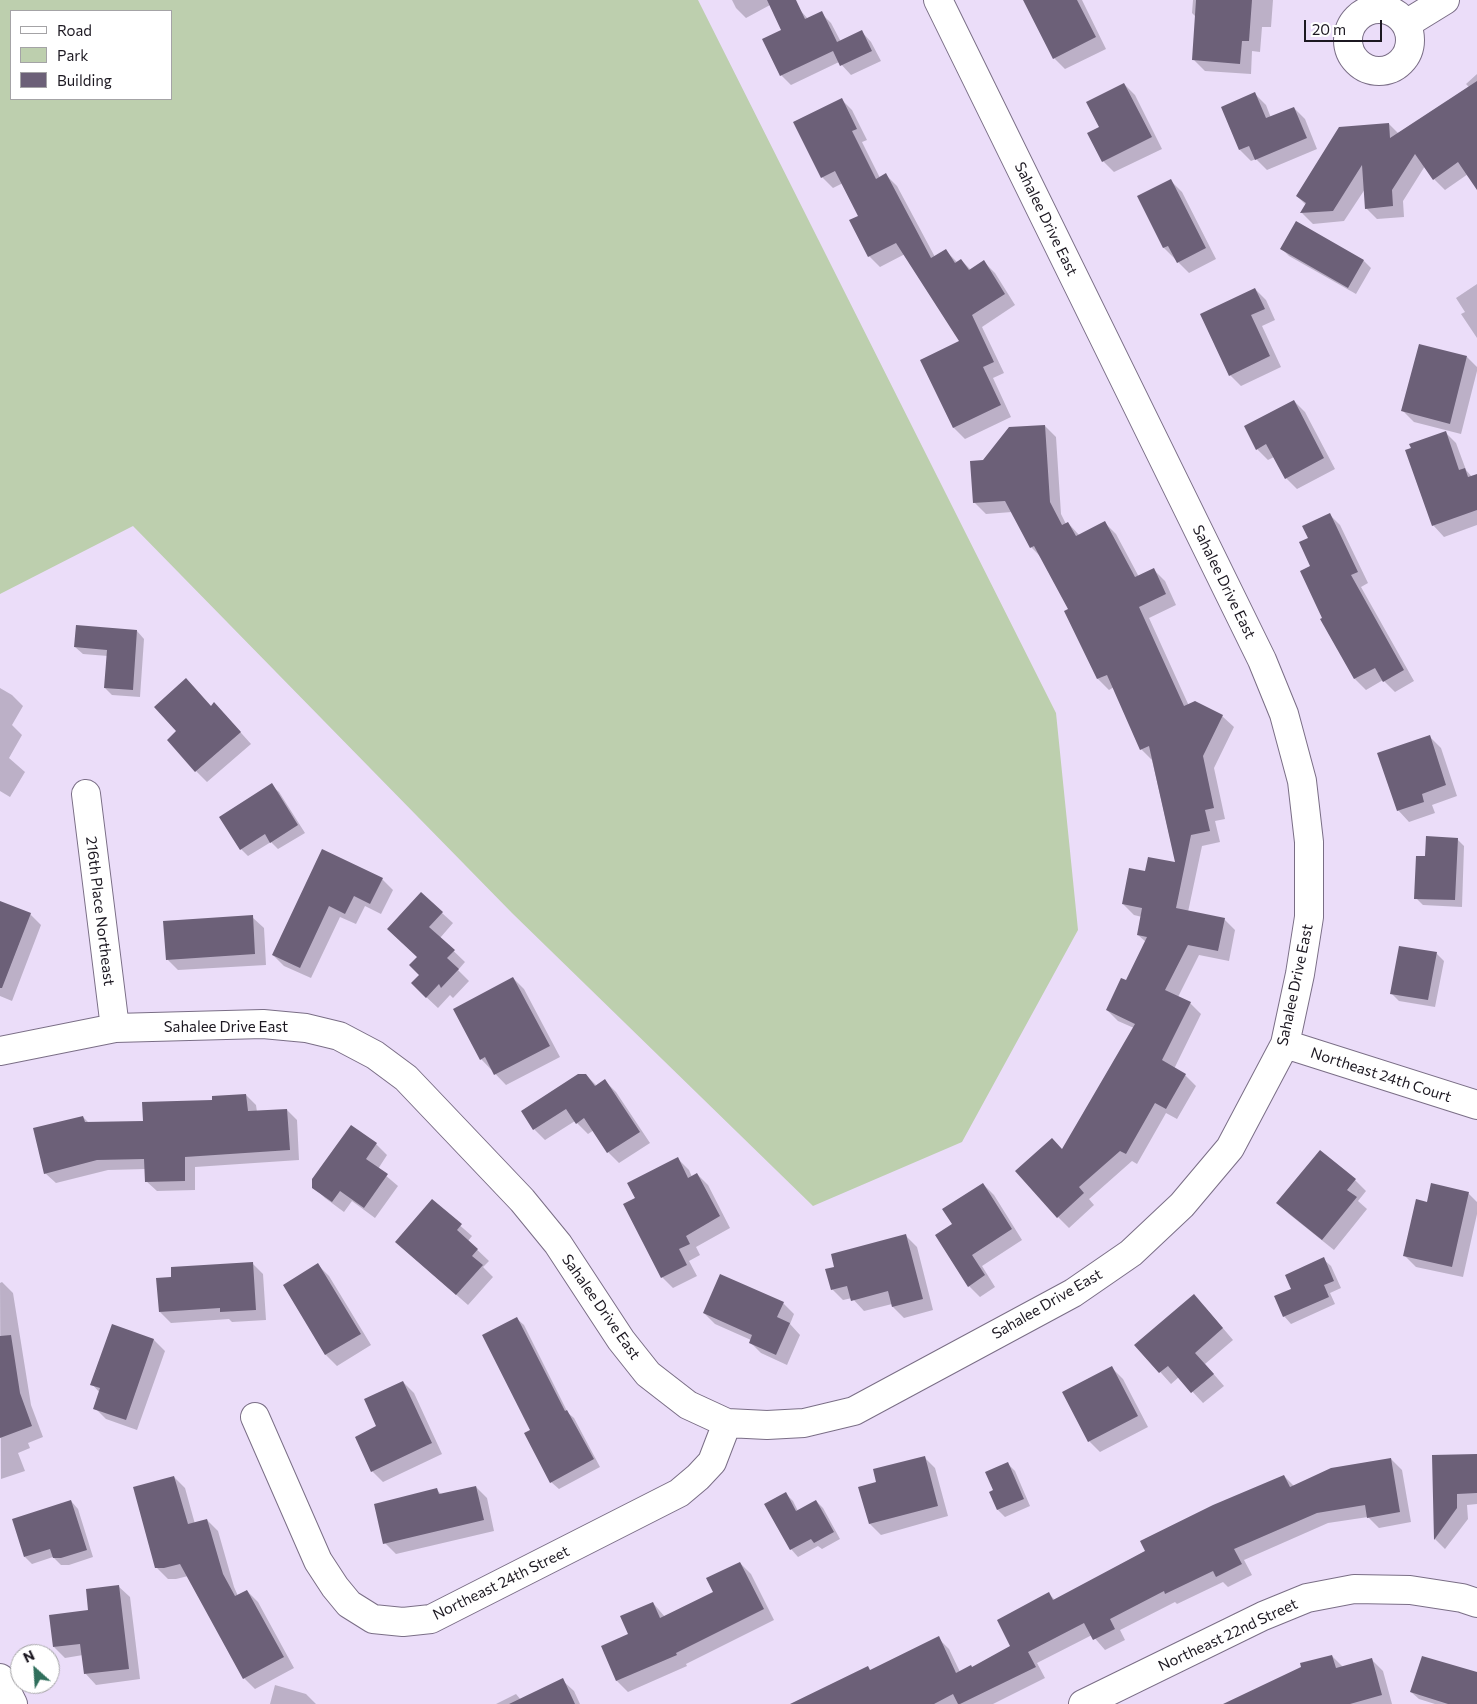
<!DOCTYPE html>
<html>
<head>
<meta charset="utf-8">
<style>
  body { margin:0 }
  #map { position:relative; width:1477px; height:1704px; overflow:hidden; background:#ebddf9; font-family:Commissioner,sans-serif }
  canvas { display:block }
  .legend { position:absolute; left:10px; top:10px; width:162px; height:90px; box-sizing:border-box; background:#fff; border:1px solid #a4a3a6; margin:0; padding:6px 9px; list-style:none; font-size:15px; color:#1c1821 }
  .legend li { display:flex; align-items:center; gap:10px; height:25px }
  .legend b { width:25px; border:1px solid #a4a3a6 }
  .north { position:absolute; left:10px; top:1644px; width:50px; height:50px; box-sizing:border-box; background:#fff; border:1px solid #a4a3a6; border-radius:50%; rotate:334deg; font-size:14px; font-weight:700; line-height:20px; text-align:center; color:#1c1821 }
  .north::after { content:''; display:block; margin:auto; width:18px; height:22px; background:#306f5c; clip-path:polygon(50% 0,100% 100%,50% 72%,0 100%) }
  .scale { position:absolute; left:1304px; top:20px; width:78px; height:22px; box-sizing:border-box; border:2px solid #1c1821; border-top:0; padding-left:6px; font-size:15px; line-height:18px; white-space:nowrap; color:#1c1821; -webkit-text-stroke:4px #fff; paint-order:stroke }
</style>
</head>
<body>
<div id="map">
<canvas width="1477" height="1704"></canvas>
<ul class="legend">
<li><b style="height:6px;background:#fff"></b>Road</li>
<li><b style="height:14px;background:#bdcfae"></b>Park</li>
<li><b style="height:14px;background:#6c6078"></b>Building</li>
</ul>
<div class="north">N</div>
<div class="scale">20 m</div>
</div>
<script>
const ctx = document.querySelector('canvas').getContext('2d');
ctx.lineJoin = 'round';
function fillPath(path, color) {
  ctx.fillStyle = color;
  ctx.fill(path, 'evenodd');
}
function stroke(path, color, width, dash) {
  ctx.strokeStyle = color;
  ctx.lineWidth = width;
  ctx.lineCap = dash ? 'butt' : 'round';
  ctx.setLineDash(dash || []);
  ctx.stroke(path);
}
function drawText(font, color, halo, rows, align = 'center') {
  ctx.font = font + ' Commissioner,sans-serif';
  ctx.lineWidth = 5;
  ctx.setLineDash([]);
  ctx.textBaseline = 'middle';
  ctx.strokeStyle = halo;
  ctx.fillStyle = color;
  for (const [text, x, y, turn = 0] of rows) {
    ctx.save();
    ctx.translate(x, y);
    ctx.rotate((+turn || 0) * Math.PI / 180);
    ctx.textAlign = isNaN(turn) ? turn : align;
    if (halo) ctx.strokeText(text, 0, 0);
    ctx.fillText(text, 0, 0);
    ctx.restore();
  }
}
fillPath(new Path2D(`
  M0,0h698l358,713 22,217 -116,212 -149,64 -301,-293 -379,-387 -133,68zM11,11h160v88h-160z`), '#bdcfae');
fillPath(new Path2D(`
  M732,0h62l6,10 8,9 13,-6 10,10 10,19 21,-10 9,10 10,19 -30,14 -12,-13 -48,23 -10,-10 2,-44 -13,-26 -24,13 -10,-10z
  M1025,0h57l24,49 -41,20 -11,-11z
  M1193,0h80l-2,27h-9l-2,25 -8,-1 -1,23 -46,-3 -11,-11 2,-43 -4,-4z
  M1477,74v110l-9,-10 -23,16 -11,-11 -9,-13 -22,35 1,16 -27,2 -11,-11 -1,-19 -21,32 -31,3 -11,-11 4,-8 -9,-9 92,-72 10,10 70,-47 -3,-3z
  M1124,84l11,11 27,54 -48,23 -11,-11 -3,-33z
  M1255,94l11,11 5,13 23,-10 11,11 12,30 -50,21 -11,-11 -5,2 -11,-11z
  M841,99l11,11 15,30 -5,2 18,36 6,-3 11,11 38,71 10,-7 12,12 4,-2 10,10 13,-8 11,11 20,32 -33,22 22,46 -11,5 18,39 -46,22 -11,-11 -32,-68 39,-19 -56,-87 -25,13 -11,-11 -9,-40 -17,-33 -10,5 -11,-11z
  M1171,181l11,11 34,67 -27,14 -25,-25 -25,-51z
  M1281,248l83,13 7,7 -15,26 -67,-38z
  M1477,284v54l-16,-24 4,-2 -9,-14z
  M1255,289l11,11 9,20 -13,6 19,41 -40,19 -11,-11z
  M1467,357l10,10v4l-16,63 -47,-12 -11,-11z
  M1294,401l11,11 30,57 -38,20 -11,-11 -12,-21 -6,3 -11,-11z
  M1045,426l11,11 5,77 5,10 2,-1 12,13 25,-13 11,11 23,43 15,-7 11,11 11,24 -27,13 40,88 6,-3 27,13 12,11 -20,41 11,51 -10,2 5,21 -18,4 -14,66 36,7 11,11 -6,31 -30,-6 -21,42 12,6 11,11 -27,55 11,6 11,11 -19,33 -11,-6 -29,51 -5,-3 -43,38 5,6 -25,23 -11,-11 5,-66 71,-123 -16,-7 -11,-11 19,-28 20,-40 -8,-7 4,-18 -8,-2 -11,-11 23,-32 30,-8 -24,-104 -11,-11 -27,-62 -5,3 -11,-11 -29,-69 -26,-51 -12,-12 -19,-35 -26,2 -12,-12 10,-41z
  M1445,432l11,11 10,27 6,7 5,-2v50l-33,12 -11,-12z
  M1329,514l11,11 28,58 -7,4 53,94 -19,11 -12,-12 -17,10 -11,-11 -31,-60 -12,-53 -2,-27z
  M137,631l7,8 -4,58 -28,-2 -7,-7 3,-32 -25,-2 -8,-7z
  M0,688l12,7 11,11 -11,19 10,10 -13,23 16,14 -15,25 -10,-6z
  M211,707l14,8 26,29 -44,38 -11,-11z
  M1430,737l11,11 16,48 -25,9 3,8 -26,9 -11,-12z
  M271,785l8,7 26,41 -27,16 -7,-7 -23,14 -7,-7z
  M1457,839l7,7 -2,61 -39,-2 -7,-7z
  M322,851l60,28 11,11 -12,24 -16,-8 -9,18 -16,-7 -29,61 -27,-12 -11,-11z
  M421,894l32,29 -13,15 25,24 -7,8 11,11 -16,17 -3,-3 -12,13 -15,-14 -3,-19 -2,-18z
  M0,902l30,12 11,11 -29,76 -12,-5z
  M252,917l12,11 2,37 -88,5 -11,-11z
  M1436,953l8,8 -9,46 -36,-6 -7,-7z
  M513,978l11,11 36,68 -54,28 -25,-26 -27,-49z
  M586,1075l11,11 8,-5 11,11 34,51 -31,20 -11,-11 -14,-22 -6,4 -13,-13 -30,19 -11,-11 -11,-17z
  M246,1095l10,10 1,7 30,-2 10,10 2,40 -104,7v23l-38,1 -11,-10v-12l-38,1 -52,13 -11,-10 38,-56 6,6h55l70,-22z
  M352,1127l24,17 11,11 -9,14 20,17 -23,32 -23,-17 -8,11 -19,-14 -11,-11z
  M1320,1151l35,29 11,11 -8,10 9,8 -33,41 -45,-36 -11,-11z
  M677,1158l12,12 3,7 5,-3 11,11 22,43 -34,19 4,8 -11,6 8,15 -24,12 -11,-11z
  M983,1184l11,11 28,45 -40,26 13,21 -15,10 -11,-11 -15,-62z
  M1468,1193l9,9v12l-14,63 -47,-10 -11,-11 23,-53z
  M432,1201l40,35 -4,5 21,20 -6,6 10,10 -25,28 -72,-63z
  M906,1236l11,11 16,63 -29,8 -11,-11 -1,-3 -28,7 -12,-13 -9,2 -11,-11 4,-22z
  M1323,1259l8,7 10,22 -11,5 5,11 -44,20 -7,-8 9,-26z
  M252,1263l11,11 3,46 -34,2 -3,-3 -58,4 -11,-11z
  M318,1265l11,11 42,69 -34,21 -11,-11 -42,-70z
  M2,1282l11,11 18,112 12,32 -15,6 2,5 -12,5 7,18 -24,8 -1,-196z
  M783,1303l11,11 -4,10 10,11 -13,30 -26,-12 -11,-11 1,-2 -36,-16 -11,-11z
  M1205,1307l28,33 -28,24 19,22 -21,17 -24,-26 -8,7 -35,-39z
  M516,1318l8,7 44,88 6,5 26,49 -41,22 -8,-7 -19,-52z
  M113,1326l41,14 11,11 -28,79 -31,-11 -11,-11 5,-15 -8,-9z
  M1112,1368l11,11 25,48 -48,25 -11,-11z
  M403,1382l11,11 28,61 -59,28 -11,-11 6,-44z
  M1477,1455v49l-10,1 1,14 -23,30 -10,-10 -2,-82z
  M924,1457l11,11 13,48 -67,19 -11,-11 -10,-37 18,-4z
  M1391,1459l11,11 9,52 -32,6 -11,-11 -40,6 -84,37 8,15 -24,12 -5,-5 -46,22 -2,-2 -55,28 5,10 -20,10 -13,-15 -55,28 8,15 -52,26h-183l61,-33 67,-33 11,11 11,23 12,-4 40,-21 37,-53 6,6 229,-124 10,10z
  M1007,1463l8,8 15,35 -25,11 -7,-7 -3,-19z
  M174,1477l11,11 10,36 12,-4 11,11 16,56 4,9 9,-5 11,11 36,66 -39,21 -11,-11 -56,-102 -12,3h-8l-11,-11z
  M476,1487l11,11 7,33 -98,23 -11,-11 52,-53 5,5z
  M786,1494l7,7 5,10 18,-10 7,7 17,31 -18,10 -4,-3 -20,11 -7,-8z
  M71,1501l7,8 15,48 -24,8h-8l-8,-8 -21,7 -7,-7z
  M740,1563l11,11 23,46 -88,44 1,2 -59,26 -11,-11 -14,-34 27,-12 23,-32 12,14 50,-25z
  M118,1586l12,11 10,82 -44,6 -11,-12 -2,-18 -18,3 -11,-11 36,-36z
  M1332,1656l12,12 28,-8 11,11 9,33h-145z
  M1477,1674v30h-42l-16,-5 -8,-7z
  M562,1680l12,11 6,13h-84l20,-10 5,6z
  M275,1685l31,9 10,10h-46z`), '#0003');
fillPath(new Path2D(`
  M767,0h29l9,19 17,-8 15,31 25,-12 10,21 -32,15 -7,-15 -53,25 -18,-37 19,-9z
  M1023,0h54l19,37 -43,22z
  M1196,0h56l-3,41h-7l-2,23 -48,-4z
  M1477,81v109l-19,-28 -25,18 -18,-26 -23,36 1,16 -28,3 -3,-44 -29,46 -33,2 6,-10 -10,-7 43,-69 50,-4 1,15z
  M1124,83l28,54 -50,25 -15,-29 12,-6 -13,-25z
  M1255,92l11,26 28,-11 13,31 -52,22 -6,-14 -10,4 -18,-43z
  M842,98l15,31 -5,2 24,48 10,-6 45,85 15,-9 9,14 6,-4 8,11 15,-10 21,34 -33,21 22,47 -11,5 18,38 -48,23 -33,-68 39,-19 -63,-98 -28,14 -19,-37 9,-4 -23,-45 -14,7 -28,-56z
  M1171,179l35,69 -29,15 -9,-17 -5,2 -26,-52z
  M1296,221l68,39 -16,28 -68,-39z
  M1255,288l10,21 -14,6 19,41 -41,20 -29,-62z
  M1419,344l48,12 -17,68 -49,-13z
  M1294,400l30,58 -39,21 -19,-35 -10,6 -12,-24z
  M1045,425l5,77 12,23 6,-3 8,14 29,-15 30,56 19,-9 12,26 -27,13 45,99 11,-5 28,14 -20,41 11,52 -9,2 5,21 -19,4 -15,73 49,10 -7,33 -30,-6 -23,45 26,12 -29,58 24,14 -20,35 -11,-6 -29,51 -6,-3 -41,36 5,6 -27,25 -42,-47 37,-33 10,11 73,-125 -29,-14 15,-32 5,2 21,-43 -10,-2 5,-27 -20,-4 7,-36 16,3 3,-14 27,5 -26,-116 -9,4 -33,-75 -10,4 -33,-68 4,-2 -34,-63 -4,2 -25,-47 -32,2 -3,-42 13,-1 26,-33z
  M1446,431l13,39 6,-2 3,9 9,-3v36l-45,16 -27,-76 6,-2 -2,-4z
  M1330,513l28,59 -7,3 53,95 -21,12 -8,-14 -21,11 -34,-60 2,-1 -22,-47 10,-5 -11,-24 9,-4 -6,-12z
  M76,625l61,5 -4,60 -29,-2 3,-38 -33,-3z
  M186,678l25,28 3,-4 27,30 -46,40 -28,-32 9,-9 -22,-24z
  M1430,735l16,50 -24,9 2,8 -27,9 -20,-58z
  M272,783l26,42 -28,18 -5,-9 -25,16 -21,-33z
  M1426,836l32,2 -3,62 -41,-1 2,-43h9z
  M322,849l61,29 -13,26 -16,-8 -9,18 -16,-8 -29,62 -28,-13z
  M421,892l22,20 -14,15 26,23 -8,8 12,11 -18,19 -2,-4 -13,14 -15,-15 8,-8 -10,-10 8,-8 -30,-28z
  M0,901l31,12 -29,75h-2z
  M253,915l2,39 -89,6 -3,-39z
  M1399,946l38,6 -9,48 -38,-6z
  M513,977l37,69 -56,29 -9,-18 -5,3 -27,-51z
  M578,1074h8l9,12 10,-7 35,53 -33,21 -23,-35 -8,6 -10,-15 -33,21 -12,-19z
  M246,1094l2,17 39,-2 3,41 -105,7v24l-40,1 -1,-23 -47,1 -53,14 -11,-46 50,-12 2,6 58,-1 -1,-19 70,-2v-4z
  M351,1125l26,18 -11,16 22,15 -24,34 -24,-17 -8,11 -20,-14v-9z
  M1320,1150l36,29 -9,11 10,7 -35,43 -46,-37z
  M678,1157l10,21 9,-5 23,43 -34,20 4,8 -11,5 8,16 -26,13 -38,-74 12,-6 -8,-15z
  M983,1183l29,46 -40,26 13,20 -17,12 -33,-52 17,-11 -10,-15z
  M1431,1183l38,9 -17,75 -49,-11 13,-57 11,3z
  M432,1199l30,25 -5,6 21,19 -6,7 11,9 -27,30 -61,-53z
  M906,1234l17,65 -31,8 -4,-16 -37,10 -4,-15 -16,4 -6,-21 9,-2 -3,-13z
  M1324,1257l10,24 -10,4 5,12 -46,20 -9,-21 17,-7 -6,-14z
  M253,1262l3,48 -36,2v-4l-61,4 -3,-34 15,-1v-10z
  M318,1263l43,71 -36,21 -42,-70z
  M720,1274l64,28 -7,15 13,6 -14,32 -27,-12 3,-8 -49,-22z
  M1194,1294l29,34 -28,25 19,21 -23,19 -23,-27 -9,7 -25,-28z
  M517,1317l48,94 2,-1 27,49 -44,24 -26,-50 6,-3 -48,-95z
  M112,1324l42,15 -28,81 -33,-11 7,-21 -10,-3z
  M11,1335l9,58 12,33 -32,12v-102z
  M1112,1366l26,50 -50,26 -26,-50z
  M403,1381l29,62 -61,29 -16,-35 21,-11 -12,-27z
  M1477,1454v39l-20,1v14l-23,32 -2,-85z
  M925,1456l13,50 -69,18 -11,-37 18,-5 -3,-13z
  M1391,1458l9,54 -33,6 -2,-13 -48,8 -83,36 8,15 -26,13 -3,-6 -48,23 -1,-3 -54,28 5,10 -22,11 -9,-17 -56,29 8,15 -76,37h-2l-5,-10 -19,10h-144l78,-38 2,4 69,-34 17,37 15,-8 1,2 38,-21 -13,-26 52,-28 4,8 92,-49 -5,-10 73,-36 71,-30 6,12 41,-19z
  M1008,1462l16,37 -27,11 -8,-18 4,-2 -8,-18z
  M174,1476l14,48 19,-5 16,55 12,22 12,-6 37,67 -41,22 -63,-115 -16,4h-9l-22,-81z
  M476,1486l8,34 -101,24 -9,-40 63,-16 2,6z
  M786,1492l10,19 20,-11 18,32 -20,11 -3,-4 -21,11 -26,-46z
  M71,1500l16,50 -26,8h-8l-3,-9 -26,8 -12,-38z
  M740,1562l24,47 -88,44 1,2 -61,26 -15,-35 27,-12 -8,-18 33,-14 7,16 53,-26 -7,-14z
  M119,1585l10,84 -45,5 -4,-30 -27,3 -4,-32 39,-5 -2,-21z
  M1332,1655l4,13 36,-10 10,37 -32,9h-127l78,-37 -1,-4z
  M1422,1656l55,16v32h-29l-38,-12z
  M563,1678l12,26h-66z`), '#6c6078');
const minor = new Path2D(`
  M1348 40a31 31 0 1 1 62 0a31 31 0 1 1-62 0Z
  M1406,24l39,-24
  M86,794l29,234
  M1285,1044l192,61
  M0,1051l115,-23 148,-4 43,4 33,8 36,19 31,23 116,122 36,44 63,96 27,34 40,31 39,18 40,2 37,-2 50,-12 219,-118 58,-40 51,-48 48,-57 55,-104 15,-70 9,-57v-75l-7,-61 -18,-67 -22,-54 -324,-660
  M255,1417l63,144 17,26 14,17 24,15 30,3 28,-3 248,-126 19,-16 14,-15 15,-39
  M0,1678l13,26
  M1083,1704l180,-88 44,-18 47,-9 56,1 52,8 15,5`);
stroke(minor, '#7a6e86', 30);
stroke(minor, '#fff', 28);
drawText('15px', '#1c1821', '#fff', [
  ["Sahalee Drive East",1046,219,64],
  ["Sahalee Drive East",1224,582,64],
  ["216th Place Northeast",100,911,83],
  ["Sahalee Drive East",1295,985,-78],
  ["Sahalee Drive East",226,1027],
  ["Northeast 24th Court",1381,1075,18],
  ["Sahalee Drive East",1047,1304,-30],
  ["Sahalee Drive East",601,1307,55],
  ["Northeast 24th Street",501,1583,-26],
  ["Northeast 22nd Street",1228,1635,-25]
]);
</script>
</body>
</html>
